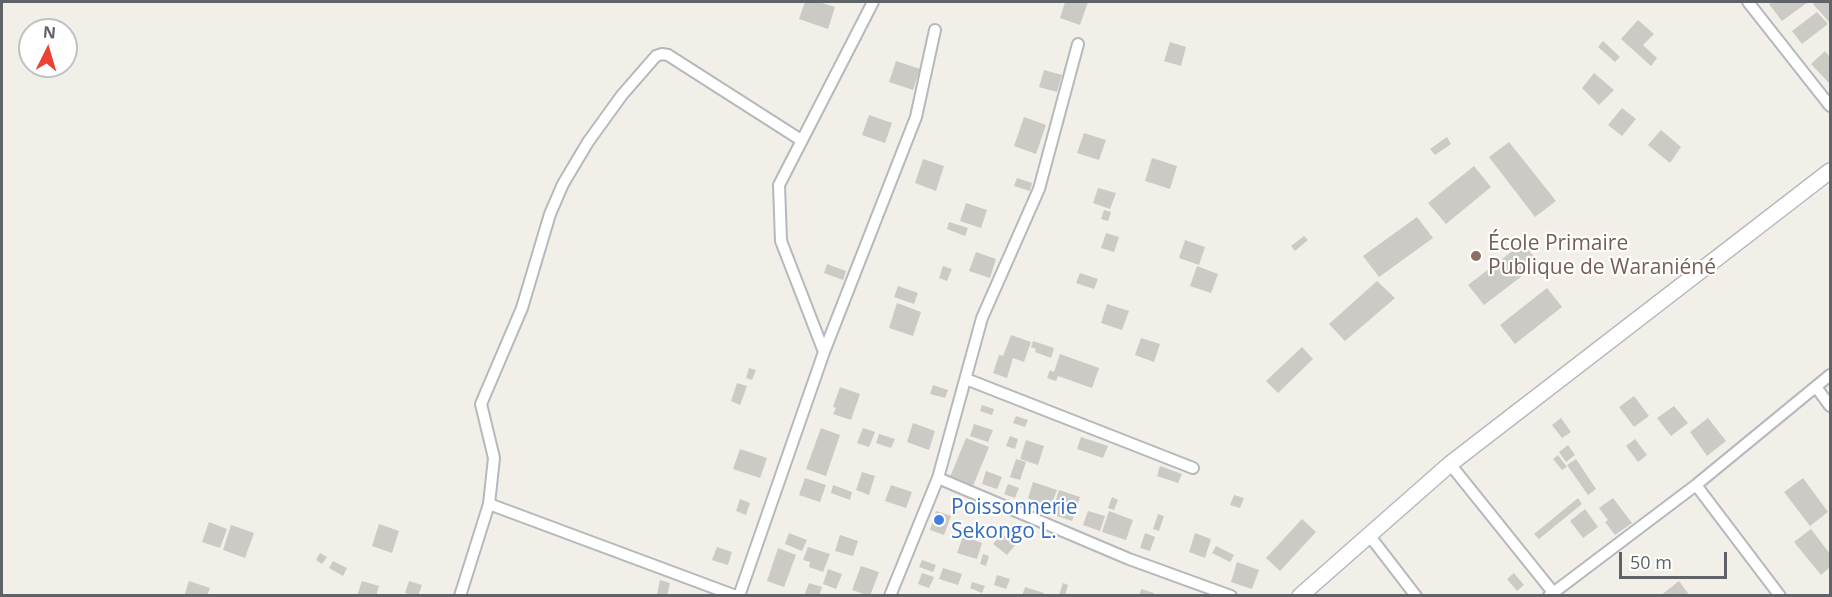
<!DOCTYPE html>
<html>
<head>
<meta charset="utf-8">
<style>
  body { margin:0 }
  #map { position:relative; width:1832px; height:597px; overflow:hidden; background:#f1efe8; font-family:"Open Sans",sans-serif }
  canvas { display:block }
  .frame { position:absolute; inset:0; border:3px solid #5f6368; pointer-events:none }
  .north { position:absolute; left:18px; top:18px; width:60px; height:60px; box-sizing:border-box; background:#fff; border:2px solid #bfc1c3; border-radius:50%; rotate:5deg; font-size:16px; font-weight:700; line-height:24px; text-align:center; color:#5f6368 }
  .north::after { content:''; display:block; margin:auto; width:21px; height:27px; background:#ea4335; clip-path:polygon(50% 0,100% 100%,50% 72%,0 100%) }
  .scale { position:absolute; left:1619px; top:552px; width:108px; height:27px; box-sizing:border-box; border:3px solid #5f6368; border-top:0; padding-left:8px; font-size:18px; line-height:21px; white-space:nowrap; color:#5f6368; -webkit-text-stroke:4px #fff; paint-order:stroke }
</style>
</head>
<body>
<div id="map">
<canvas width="1832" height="597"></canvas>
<div class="frame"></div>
<div class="north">N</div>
<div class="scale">50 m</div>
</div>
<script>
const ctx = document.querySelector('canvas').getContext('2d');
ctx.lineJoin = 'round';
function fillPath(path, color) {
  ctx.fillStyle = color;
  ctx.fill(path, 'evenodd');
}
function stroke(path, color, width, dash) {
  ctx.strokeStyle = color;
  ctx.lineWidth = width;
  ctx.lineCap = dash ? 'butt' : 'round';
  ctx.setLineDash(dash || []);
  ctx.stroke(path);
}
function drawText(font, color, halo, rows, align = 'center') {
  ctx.font = font + ' "Open Sans",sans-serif';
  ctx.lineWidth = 4.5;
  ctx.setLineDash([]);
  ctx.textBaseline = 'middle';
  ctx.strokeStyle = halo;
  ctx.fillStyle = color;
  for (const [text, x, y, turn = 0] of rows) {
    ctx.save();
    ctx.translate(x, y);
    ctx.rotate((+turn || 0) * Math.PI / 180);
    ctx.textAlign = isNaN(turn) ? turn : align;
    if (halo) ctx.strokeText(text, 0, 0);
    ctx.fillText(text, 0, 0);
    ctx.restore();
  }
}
fillPath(new Path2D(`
  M805,2h14l16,5 -7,22 -29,-10z
  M1065,2h23l-8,23 -20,-7z
  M1772,2h36l-26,19 -13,-17z
  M1815,2h15v21l-17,-19z
  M1817,12l11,12 -26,20 -10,-13z
  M1638,20l16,14 -11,11 14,13 -6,8 -30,-27z
  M1603,41l17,16 -5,5 -17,-15z
  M1170,42l16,5 -5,19 -17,-5z
  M1825,51l5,6v27l-19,-20z
  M896,61l24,8 -7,21 -24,-8z
  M1044,70l18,5 -5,17 -18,-5z
  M1594,73l20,17 -15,15 -17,-17z
  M1622,108l14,11 -14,17 -14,-11z
  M869,115l23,8 -7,20 -23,-8z
  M1024,117l22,8 -10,29 -22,-8z
  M1661,130l20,17 -11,16 -22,-18z
  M1084,133l22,7 -7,20 -22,-7z
  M1447,137l4,7 -16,11 -5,-6z
  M1509,142l47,59 -21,16 -46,-60z
  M1152,158l25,8 -7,23 -25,-8z
  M923,159l21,7 -8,25 -21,-8z
  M1474,166l17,21 -45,37 -18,-21z
  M1017,178l15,5 -2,8 -16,-5z
  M1098,188l18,5 -6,16 -17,-6z
  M966,203l21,7 -6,18 -21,-7z
  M1104,210l7,2 -3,9 -7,-2z
  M1417,217l16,21 -54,39 -16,-21z
  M949,222l19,6 -3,8 -18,-7z
  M1106,233l13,4 -5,15 -13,-4z
  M1304,236l4,4 -13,11 -4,-5z
  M1185,240l20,7 -6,18 -20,-7z
  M1523,243l16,20 -55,42 -16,-20z
  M976,252l20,7 -6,19 -21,-7z
  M827,264l19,7 -3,9 -19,-7z
  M943,266l9,3 -5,12 -8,-3z
  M1197,266l21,8 -7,19 -21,-7z
  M1080,273l18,6 -4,10 -18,-6z
  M1377,281l18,17 -50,43 -16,-17z
  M898,286l20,7 -4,11 -20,-7z
  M1547,288l15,19 -47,37 -15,-19z
  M897,303l24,9 -8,24 -24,-8z
  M1107,304l22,7 -7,19 -21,-7z
  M1011,335l20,7 -7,20 -11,-4 -6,20 -14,-5 6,-18 4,1z
  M1141,338l19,6 -6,18 -19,-7z
  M1033,341l21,7 -3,10 -16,-6 1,-3 -5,-2z
  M1302,347l11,12 -35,34 -12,-12z
  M1060,354l39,14 -7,20 -34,-12 -2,5 -9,-3 3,-8 4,2z
  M749,368l7,2 -4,10 -6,-2z
  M737,383l10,3 -7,19 -9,-4z
  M933,385l15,5 -3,8 -15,-4z
  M840,387l20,7 -9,26 -18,-6 3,-6 -3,-1z
  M1634,396l15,20 -15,11 -15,-20z
  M982,405l12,4 -2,6 -12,-4z
  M1674,406l14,17 -17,13 -14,-18z
  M1016,416l12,4 -3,7 -12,-4z
  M1561,418l10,14 -9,6 -10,-13z
  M1708,418l18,23 -19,15 -17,-24z
  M913,423l22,8 -6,19 -22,-8z
  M974,424l19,6 -5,12 -18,-6z
  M821,428l19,7 -14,41 -20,-7z
  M863,428l12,4 -6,15 -12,-4z
  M879,434l16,5 -4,9 -15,-5z
  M1010,436l8,3 -3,10 -9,-3z
  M1081,437l27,9 -5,12 -26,-9z
  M966,438l23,9 -16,39 -23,-9z
  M1635,439l12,16 -9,7 -12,-16z
  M1026,440l18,6 -6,19 -18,-6z
  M1568,445l7,10 -9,7 -7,-10z
  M740,449l27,9 -7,20 -27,-9z
  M1558,455l9,12 -5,3 -9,-11z
  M1016,459l10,3 -6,18 -10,-3z
  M1576,459l20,30 -8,6 -21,-30z
  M1160,466l22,8 -4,9 -21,-7z
  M986,471l16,6 -5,12 -15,-5z
  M862,472l13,4 -6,19 -13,-5z
  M805,478l21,7 -6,17 -21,-7z
  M1803,478l25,34 -18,14 -26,-34z
  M1033,482l24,8 -9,24 -8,-3 1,-3 -9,-1 2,-6 -6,-3z
  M1008,484l11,4 -4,10 -11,-4z
  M833,485l19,7 -2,8 -19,-7z
  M891,485l21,7 -6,16 -21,-7z
  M1059,490l21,7 -8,24 -21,-7z
  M1234,495l10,3 -4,10 -10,-3z
  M1112,497l6,3 -4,10 -6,-2z
  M1578,498l4,6 -43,35 -5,-5z
  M1613,498l19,25 -17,12 -10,-13 3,-2 -9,-12z
  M740,499l10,4 -4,12 -10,-4z
  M1585,509l13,18 -15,11 -13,-17z
  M936,511l15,5 -7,19 -14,-5z
  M1088,511l17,5 -5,15 -17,-6z
  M1109,511l24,9 -7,20 -24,-8z
  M1158,514l6,2 -5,15 -6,-2z
  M1302,519l14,13 -36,39 -14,-13z
  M209,522l18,7 -7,19 -18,-6z
  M379,524l20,7 -7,22 -20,-7z
  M231,525l23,8 -9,25 -22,-8z
  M1811,529l19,25v13l-9,8 -27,-33z
  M789,533l18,7 -5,11 -17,-7z
  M1145,533l10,4 -5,14 -10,-3z
  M1195,533l16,6 -6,19 -16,-6z
  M1002,534l13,11 -8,10 -14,-11z
  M840,535l18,6 -5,15 -18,-5z
  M963,536l19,7 -5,16 -20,-6z
  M1216,546l18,9 -4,7 -18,-9z
  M717,547l15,5 -4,13 -16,-5z
  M808,547l22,7 -7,18 -14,-5 1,-5 -7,-2z
  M778,548l18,7 -12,32 -17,-6z
  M320,553l7,4 -5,7 -6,-4z
  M983,554l6,2 -3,10 -6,-2z
  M922,560l14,5 -3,7 -14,-5z
  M333,561l14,7 -4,8 -14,-8z
  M1237,562l22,8 -7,19 -21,-7z
  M861,566l18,6 -9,24 -18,-6z
  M943,568l19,6 -4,11 -19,-6z
  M828,569l14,5 -6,15 -13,-5z
  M922,573l12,4 -5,11 -11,-4z
  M1514,573l10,12 -7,6 -10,-12z
  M997,575l13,4 -4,10 -12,-4z
  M660,580l10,3 -3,13 -10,-2z
  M189,581l21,7 -3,8h-23z
  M362,581l17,5 -3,10h-19z
  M409,581l13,4 -4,11 -13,-3z
  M1679,581l11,15h-30z
  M972,582l13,4 -3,7 -12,-5z
  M809,583l13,4 -3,9h-15z
  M1063,583l5,2 -3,11h-4l-2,-1z
  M1025,587l19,6v3h-22z
  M1141,589l13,4 -1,3h-14z`), '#cccac5');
const street = new Path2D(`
  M1748,2l82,104
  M824,352l-43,-111 -2,-56 94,-183
  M966,379l227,89
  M1816,387l14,19
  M1450,464l106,132
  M938,478l191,81 102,37
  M1696,485l84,111
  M489,504l247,92
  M1369,535l47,61
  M460,596l29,-92 5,-46 -13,-54 41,-96 28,-94 13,-30 25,-42 34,-47 34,-39 6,-2 6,1 133,85
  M739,596l85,-244 92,-235 19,-87
  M890,596l48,-118 44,-160 57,-129 39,-145
  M1549,596l147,-111 134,-110`);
const secondary = new Path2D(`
  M1300,596l150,-132 380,-293`);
stroke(street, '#b5b8bc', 14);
stroke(secondary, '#b6babf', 18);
stroke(street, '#fff', 10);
stroke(secondary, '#fff', 15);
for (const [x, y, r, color] of [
  [1476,256,6,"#8d6e63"],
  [939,520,6,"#3f7fe0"]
]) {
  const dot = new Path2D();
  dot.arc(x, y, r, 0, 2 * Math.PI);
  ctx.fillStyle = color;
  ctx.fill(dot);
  stroke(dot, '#fff', 2);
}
drawText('21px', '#785e54', '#fff', [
  ["École Primaire",1488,244],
  ["Publique de Waraniéné",1488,268]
], 'left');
drawText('21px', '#366cbe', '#fff', [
  ["Poissonnerie",951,508],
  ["Sekongo L.",951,532]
], 'left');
</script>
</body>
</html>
